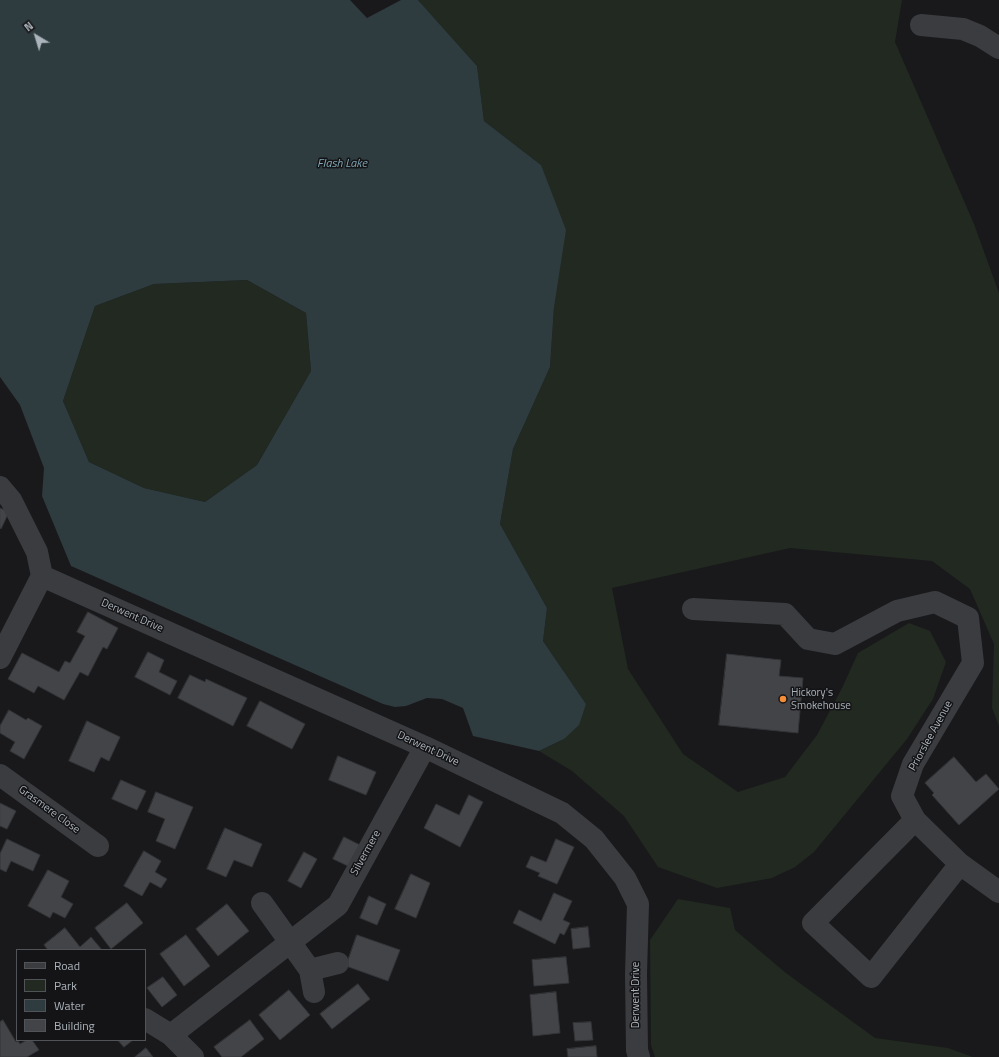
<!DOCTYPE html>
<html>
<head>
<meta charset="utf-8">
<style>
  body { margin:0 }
  #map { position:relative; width:999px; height:1057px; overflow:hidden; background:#19191b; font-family:"Titillium Web",sans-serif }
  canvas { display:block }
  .legend { position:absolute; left:16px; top:949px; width:130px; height:92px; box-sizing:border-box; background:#141416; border:1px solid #505458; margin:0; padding:5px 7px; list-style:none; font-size:12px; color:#abb3bb }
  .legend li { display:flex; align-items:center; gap:8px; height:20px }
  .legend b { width:20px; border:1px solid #505458 }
  .north { position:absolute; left:16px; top:16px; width:40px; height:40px; -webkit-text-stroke:3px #141416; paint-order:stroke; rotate:322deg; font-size:11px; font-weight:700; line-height:16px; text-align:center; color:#abb3bb }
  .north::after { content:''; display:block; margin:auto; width:14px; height:18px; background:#abb3bb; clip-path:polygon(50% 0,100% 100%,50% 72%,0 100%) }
</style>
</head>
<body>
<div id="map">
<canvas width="999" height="1057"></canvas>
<ul class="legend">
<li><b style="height:5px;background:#3a3c40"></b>Road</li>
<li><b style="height:11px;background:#212921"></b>Park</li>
<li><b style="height:11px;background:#2e3b3f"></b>Water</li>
<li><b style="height:11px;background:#434448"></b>Building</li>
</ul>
<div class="north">N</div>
</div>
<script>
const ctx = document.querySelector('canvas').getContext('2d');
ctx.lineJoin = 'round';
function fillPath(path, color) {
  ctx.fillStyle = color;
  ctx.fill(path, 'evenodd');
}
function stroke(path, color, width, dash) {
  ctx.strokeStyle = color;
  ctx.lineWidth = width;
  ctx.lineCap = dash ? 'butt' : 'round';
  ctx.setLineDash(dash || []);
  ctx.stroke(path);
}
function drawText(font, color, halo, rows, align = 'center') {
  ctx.font = font + ' "Titillium Web",sans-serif';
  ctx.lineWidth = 3;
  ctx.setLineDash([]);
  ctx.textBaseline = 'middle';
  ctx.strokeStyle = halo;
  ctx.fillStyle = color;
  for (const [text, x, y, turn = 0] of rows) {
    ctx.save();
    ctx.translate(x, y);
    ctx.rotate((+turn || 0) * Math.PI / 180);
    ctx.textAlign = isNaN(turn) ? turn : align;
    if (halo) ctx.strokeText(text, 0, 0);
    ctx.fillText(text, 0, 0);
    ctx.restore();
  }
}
fillPath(new Path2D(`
  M418,0h484l-7,42 79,182 25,69v433l-7,-18 2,-64 -24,-55 -38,-28 -142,-13 -178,40 16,81 55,85 55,38 47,-15 32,-42 25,-47 16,-35 51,-30 21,8 16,31 -13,37 -26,40 -93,113 -19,15 -23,11 -55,10 -59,-21 -34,-51 -52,-45 -33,-20 25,-12 22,-35 -43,-63 4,-33 -47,-84 13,-75 37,-82 4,-60 -13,-142 -57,-44 -7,-55z
  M247,280l59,33 5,58 -54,94 -52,37 -61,-14 -55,-26 -26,-61 32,-95 59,-22z
  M678,899l52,9 5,22 51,43 89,65 73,10 25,9h-318l-4,-12 -1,-105z`), '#212921');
fillPath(new Path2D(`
  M0,0h350l17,18 34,-18h17l59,66 7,55 57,44 25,65 -12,77 -4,60 -37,82 -13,75 47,84 -4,33 43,63 -7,21 -15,14 -25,12 -66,-15 -10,-28 -21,-9 -15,-1 -21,8 -11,1 -12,-3 -312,-138 -29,-70 2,-28 -24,-63 -20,-28zM247,280l59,33 5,58 -54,94 -52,37 -61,-14 -55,-26 -26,-61 32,-95 59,-22z`), '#2e3b3f');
const building = new Path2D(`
  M0,508l9,4 -8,17 -1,-1z
  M88,612l30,16 -11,21 -4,-2 -15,29 -8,-4 -16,28 -26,-14 -4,7 -26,-14 14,-26 37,19 6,-11 5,2 15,-27 -8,-4z
  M148,652l16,8 -5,12 18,9 -7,14 -35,-18z
  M727,654l54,6 -2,16 24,2 -5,55 -79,-8z
  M190,675l15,7 1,-3 41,19 -14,28 -55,-28z
  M260,701l45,23 -13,25 -45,-23z
  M9,710l17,10 2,-2 14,8 -18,33 -14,-8 5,-9 -15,-9v-7z
  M87,721l33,16 -11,24 -8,-4 -7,15 -25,-11z
  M338,756l38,16 -10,23 -37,-15z
  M954,757l22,25 10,-8 13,15 -40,36 -27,-30 2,-2 -9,-10z
  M121,780l25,11 -9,19 -25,-11z
  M156,792l37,15 -18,42 -19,-8 9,-22 -17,-7z
  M469,795l14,7 -23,45 -36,-19 12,-24 23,11z
  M0,803l16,8 -9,18 -7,-3z
  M225,828l37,16 -10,23 -18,-7 -8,17 -19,-8z
  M344,837l16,8 -10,22 -17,-8z
  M7,839l33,16 -7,16 -22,-10 -5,11 -6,-3v-15z
  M556,839l18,8 -17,37 -19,-8 2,-3 -14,-6 5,-11 15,6z
  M144,851l17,10 -6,11 12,7 -6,9 -11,-6 -8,14 -18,-10z
  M304,852l13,7 -16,29 -13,-7z
  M48,870l21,11 -8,16 12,7 -8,14 -12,-6 -3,6 -22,-12z
  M411,874l19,9 -14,35 -21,-9z
  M554,893l18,8 -9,19 7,3 -6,12 -4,-2 -5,11 -42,-21 6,-13 22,11z
  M369,896l17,8 -9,21 -17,-7z
  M127,903l16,20 -32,26 -16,-21z
  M227,904l22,27 -31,25 -22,-27z
  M588,927l2,20 -17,2 -2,-20z
  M65,928l15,19 11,-10 11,13h-54l-4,-5z
  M186,935l24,31 -26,20 -24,-32z
  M357,935l43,15 -12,31 -42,-15z
  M566,957l3,26 -35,3 -2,-26z
  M163,977l14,18 -15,12 -15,-19z
  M358,984l12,15 -38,30 -12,-15z
  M289,990l21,25 -30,25 -21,-25z
  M556,992l4,41 -27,3 -3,-41z
  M3,1020l13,22 2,-1 2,3 7,-4h5l7,10 -12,7h-27v-35z
  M250,1020l14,19 -23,18h-19l-8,-10z
  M591,1022l2,18 -18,1 -2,-18z
  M118,1040h15l-9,7z
  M596,1046l1,11h-29l-1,-8z
  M146,1048l7,9h-18z`);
fillPath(building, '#434448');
stroke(building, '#333437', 1);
stroke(new Path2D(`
  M921,25l42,4 17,7 19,12
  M0,487l11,13 26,52 5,24 -42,82
  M42,576l383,171 137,66 32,26 31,39 13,26 -2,70 1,76 2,7
  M693,609l92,5 23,25 27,5 62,-33 38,-9 33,16 5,45 -60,101 -11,32 13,24 45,44 39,28
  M0,775l98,71
  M915,820l-102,103 58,54 89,-113
  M262,903l48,67 4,22
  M310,970l28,-7
  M145,1019l26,16 22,22
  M171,1035l167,-130 87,-158`), '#3a3c40', 22);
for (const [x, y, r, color] of [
  [783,699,4,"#f48d38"]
]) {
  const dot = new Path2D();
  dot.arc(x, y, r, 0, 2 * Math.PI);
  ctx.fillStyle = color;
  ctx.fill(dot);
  stroke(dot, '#141416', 1.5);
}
drawText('11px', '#abb3bb', '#141416', [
  ["Derwent Drive",132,616,24],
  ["Priorslee Avenue",931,736,-61],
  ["Derwent Drive",428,749,25],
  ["Grasmere Close",49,810,36],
  ["Silvermere",366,853,-61],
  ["Derwent Drive",636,995,-90]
]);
drawText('11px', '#abb3bb', '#141416', [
  ["Hickory's",791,693],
  ["Smokehouse",791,706]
], 'left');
drawText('italic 12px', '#82a8b6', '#141416', [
  ["Flash Lake",342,164]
]);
</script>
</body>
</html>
